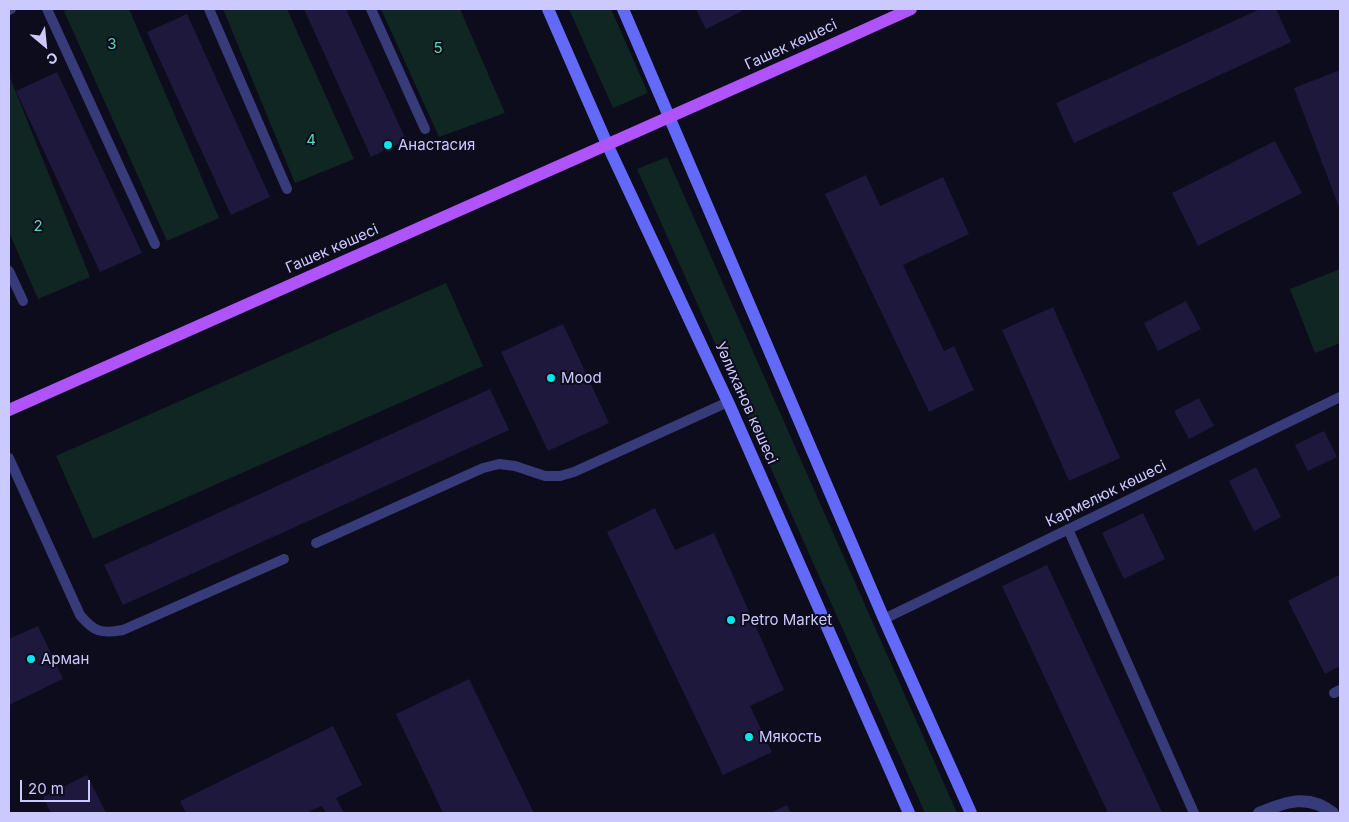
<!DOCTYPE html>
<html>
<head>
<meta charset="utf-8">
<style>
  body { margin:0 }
  #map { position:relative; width:1349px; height:822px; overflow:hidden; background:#0d0c1c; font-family:Inter,sans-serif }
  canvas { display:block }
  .frame { position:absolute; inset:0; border:10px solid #cbc9fd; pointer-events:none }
  .north { position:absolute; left:20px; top:20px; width:50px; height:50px; -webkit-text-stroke:4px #0d0c1c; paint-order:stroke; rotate:152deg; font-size:14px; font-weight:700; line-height:20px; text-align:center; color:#cbc9fd }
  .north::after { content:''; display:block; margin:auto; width:18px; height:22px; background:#cbc9fd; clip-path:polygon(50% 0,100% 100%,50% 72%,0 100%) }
  .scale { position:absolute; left:20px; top:780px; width:70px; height:22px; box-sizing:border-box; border:2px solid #cbc9fd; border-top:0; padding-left:6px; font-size:15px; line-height:18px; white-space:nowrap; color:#cbc9fd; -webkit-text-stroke:4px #0d0c1c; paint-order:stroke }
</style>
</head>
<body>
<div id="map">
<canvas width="1349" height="822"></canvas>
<div class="frame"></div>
<div class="north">С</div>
<div class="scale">20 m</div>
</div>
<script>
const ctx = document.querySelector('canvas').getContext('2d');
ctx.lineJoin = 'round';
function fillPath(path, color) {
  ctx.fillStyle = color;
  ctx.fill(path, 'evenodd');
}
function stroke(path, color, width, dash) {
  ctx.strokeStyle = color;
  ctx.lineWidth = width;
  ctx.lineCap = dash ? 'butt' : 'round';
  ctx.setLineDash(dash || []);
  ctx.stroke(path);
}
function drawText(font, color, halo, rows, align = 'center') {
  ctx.font = font + ' Inter,sans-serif';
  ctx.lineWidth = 4;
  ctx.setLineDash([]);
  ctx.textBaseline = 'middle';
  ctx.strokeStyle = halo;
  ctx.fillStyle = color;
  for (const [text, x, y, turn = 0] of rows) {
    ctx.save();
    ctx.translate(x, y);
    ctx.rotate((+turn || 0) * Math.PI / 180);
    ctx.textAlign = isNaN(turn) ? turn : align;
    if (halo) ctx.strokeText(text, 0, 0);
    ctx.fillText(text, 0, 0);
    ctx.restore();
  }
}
fillPath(new Path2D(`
  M69,9h60l90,209 -52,23 -103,-230z
  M223,9h64l67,150 -59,24z
  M381,9h79l45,104 -66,24z
  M569,9h42l37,84 -35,15z
  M9,75l81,202 -52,22 -29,-67z
  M667,157l290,656h-32l-288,-644z
  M1340,269v74l-25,10 -25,-64z
  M446,283l37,83 -390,173 -37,-83z`), '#0f2623');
fillPath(new Path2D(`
  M304,9h42l60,131 -35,17z
  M696,9h45l1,2 -36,18z
  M1260,9h16l15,33 -217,101 -18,-40z
  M187,14l83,183 -39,18 -84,-183z
  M1340,70v140l-46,-122z
  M57,72l85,181 -42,19 -84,-181z
  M1275,141l27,52 -104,53 -26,-53z
  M866,175l14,31 63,-29 26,57 -66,31 41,86 10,-5 20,44 -45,22 -104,-218z
  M1186,301l15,28 -43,22 -14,-28z
  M1053,307l67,151 -51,23 -67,-151z
  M563,324l46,99 -61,28 -47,-99z
  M490,389l19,41 -386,175 -19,-40z
  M1199,398l15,28 -25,13 -15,-28z
  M1324,431l13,26 -29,14 -13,-26z
  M1256,467l25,50 -27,14 -25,-50z
  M655,508l20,42 39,-17 70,157 -34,16 22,46 -49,23 -116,-243z
  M1143,513l22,46 -41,20 -22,-46z
  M1047,565l115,247 -4,1h-50l-106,-227z
  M1339,575l1,91 -15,8 -37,-73z
  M38,626l25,53 -54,26v-66z
  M469,679l65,134h-91l-47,-99z
  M333,726l29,59 -26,13 8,15h-18l-4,-7 -16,7h-120l-6,-12z
  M87,775l19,38h-55l-8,-16z
  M787,805l4,8h-21z`), '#1d183c');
stroke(new Path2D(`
  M47,9l108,235
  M209,9l78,180
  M371,9l54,120
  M9,10l2,-1
  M9,271l14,30
  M9,458l71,157c14,17 21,19 43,15l161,-71
  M1068,529l126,284
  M316,543l167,-75 16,-4 16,2 30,10h15l14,-4 154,-70
  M884,619l456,-222
  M1334,693l6,-3`), '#383b7a', 10);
stroke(new Path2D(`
  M1259,813c26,-11 49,-20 74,0`), '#383b7a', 12);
stroke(new Path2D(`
  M548,9l59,135 121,258 181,411
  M623,9l261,610 87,194`), '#636afa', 12);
stroke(new Path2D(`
  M9,410c300,-133 602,-265 902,-401`), '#af53fa', 12);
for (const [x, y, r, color] of [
  [388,145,5,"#07e5eb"],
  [551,378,5,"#07e5eb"],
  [731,620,5,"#07e5eb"],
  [31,659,5,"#07e5eb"],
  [749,737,5,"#07e5eb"]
]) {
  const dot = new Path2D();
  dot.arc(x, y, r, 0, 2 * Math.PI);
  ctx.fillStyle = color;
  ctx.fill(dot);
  stroke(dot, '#0d0c1c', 2);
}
drawText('15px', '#58dab0', '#0d0c1c', [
  ["3",112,44],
  ["5",438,48],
  ["4",311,140],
  ["2",38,226]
]);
drawText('15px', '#cbc9fd', '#0d0c1c', [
  ["Гашек көшесі",791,45,-25],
  ["Гашек көшесі",332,249,-24],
  ["Уәлиханов көшесі",746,403,66],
  ["Кармелюк көшесі",1106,494,-26]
]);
drawText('15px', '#cbc9fd', '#0d0c1c', [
  ["Анастасия",398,145],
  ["Mood",561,378],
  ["Petro Market",741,620],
  ["Арман",41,659],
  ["Мякость",759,737]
], 'left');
</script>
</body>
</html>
